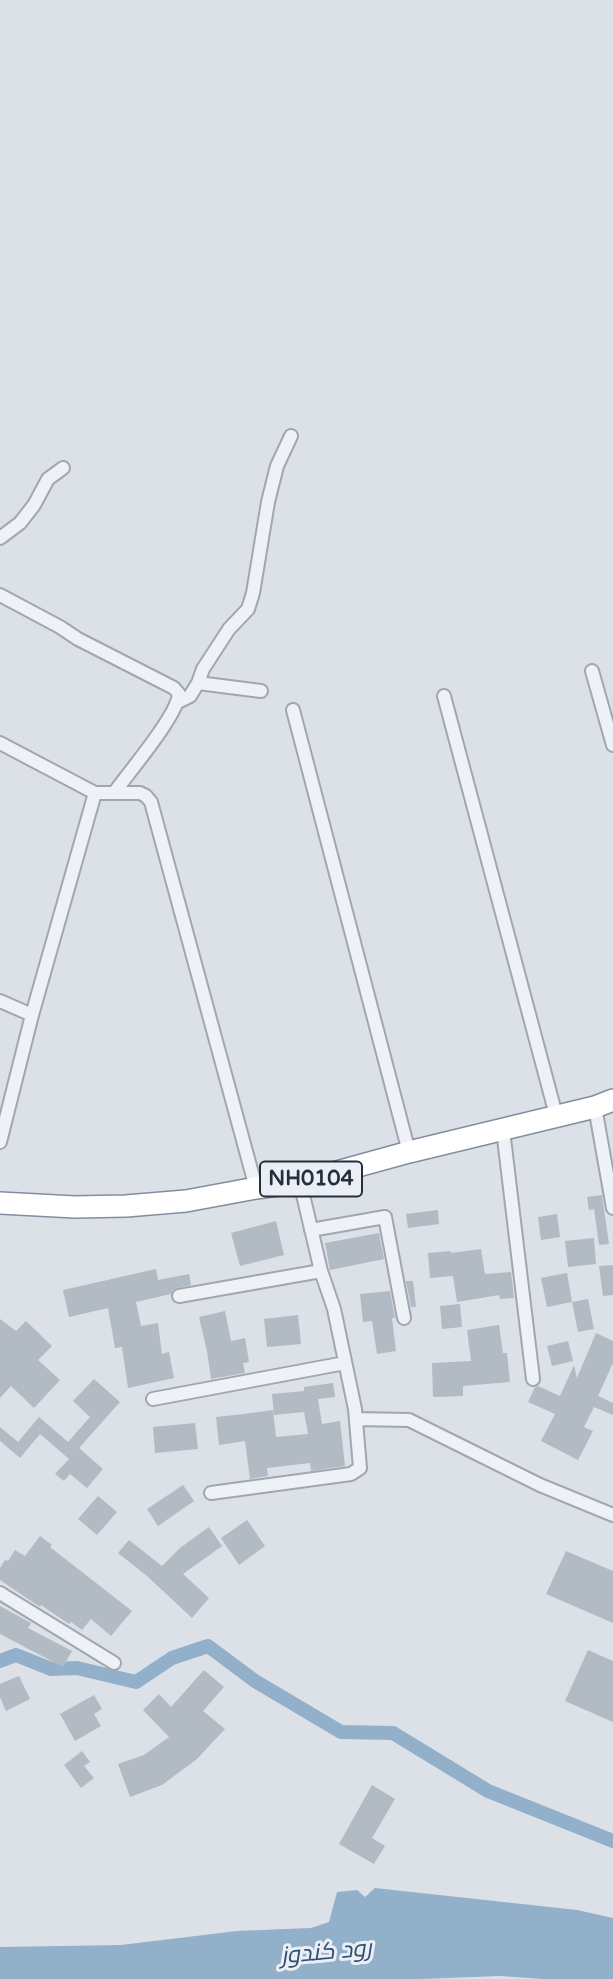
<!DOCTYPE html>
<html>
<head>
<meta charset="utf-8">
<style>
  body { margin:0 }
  canvas { display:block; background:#dce0e7 }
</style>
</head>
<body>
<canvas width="613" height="1979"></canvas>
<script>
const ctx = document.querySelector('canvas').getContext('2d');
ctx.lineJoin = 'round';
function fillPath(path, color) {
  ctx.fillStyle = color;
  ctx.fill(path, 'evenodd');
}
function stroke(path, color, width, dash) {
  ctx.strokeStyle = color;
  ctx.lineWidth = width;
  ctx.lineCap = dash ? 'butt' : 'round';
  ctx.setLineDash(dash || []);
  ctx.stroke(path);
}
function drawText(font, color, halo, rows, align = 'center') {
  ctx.font = font + ' "Varela Round",Cairo,sans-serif';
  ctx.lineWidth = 6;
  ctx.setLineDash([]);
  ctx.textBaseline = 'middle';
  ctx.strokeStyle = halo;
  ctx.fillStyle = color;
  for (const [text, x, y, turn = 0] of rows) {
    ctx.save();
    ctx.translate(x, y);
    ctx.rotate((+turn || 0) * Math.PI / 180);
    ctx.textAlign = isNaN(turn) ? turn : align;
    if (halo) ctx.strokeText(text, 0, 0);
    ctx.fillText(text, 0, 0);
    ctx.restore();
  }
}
fillPath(new Path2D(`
  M375,1888l202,22 36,8v61h-71l-42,-3 -79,3h-421v-32l121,-2 116,-14 74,-3 18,-6 8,-30 20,-2 8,7z`), '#93b0cb');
stroke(new Path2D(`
  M0,1661l16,-6 35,14 26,-1 59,14 36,-24 36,-12 47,35 86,51 52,1 95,58 125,50`), '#93b0cb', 14);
fillPath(new Path2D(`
  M602,1195l7,49 -10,1 -5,-36 -5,1 -2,-13z
  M438,1210l1,14 -31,4 -2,-14z
  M557,1214l3,23 -19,3 -3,-23z
  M276,1221l8,34 -44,11 -9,-33z
  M379,1233l5,26 -54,11 -5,-27z
  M594,1238l2,26 -28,3 -3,-26z
  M481,1249l4,25 26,-2 3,26 -14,1 -1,-4 -42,7 -4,-26 -23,2 -2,-25 23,-2v2z
  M613,1265v30l-10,1 -4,-30z
  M156,1269l2,11 31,-6 2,11 -14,3 -4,2 -2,4 -35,8 5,24 17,-3 4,31 7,-2 5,26 -46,10 -6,-41 -7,1 -7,-40 -39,9 -6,-27z
  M567,1273l5,29 -25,5 -6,-29z
  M406,1281h7l3,26h-5z
  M390,1291l5,27h-3l4,33 -19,3 -5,-33 -9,1 -3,-28z
  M588,1299l6,30 -16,3 -6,-30z
  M460,1304l2,23 -20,2 -2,-23z
  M225,1311l6,30 14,-3 4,24 -6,1 2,10 -34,6 -4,-28 -8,-34z
  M298,1315l3,29 -34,3 -3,-28z
  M0,1319l16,12 10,-10 26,25 -14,14 22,20 -26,28 -23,-22 -11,12z
  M499,1325l4,28h4l3,29 -47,4v10l-30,1 -1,-34 39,-2 -4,-31z
  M596,1333l17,8v22l-15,33 15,7v12l-19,-8 -10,20 9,4 -15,29 -37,-19 14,-27 -27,-12 7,-15 3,-1 22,10 14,-31 3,13z
  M568,1341l5,20 -21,5 -5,-20z
  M94,1379l26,23 -41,46 24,21 -16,19 -17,-14 -6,7 -9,-7 14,-15 -29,-25 -20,24 -20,-17v-14l18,15 21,-25 29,25 22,-25 -17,-16z
  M333,1383l2,14 -17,2 4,25 18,-3 5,45 -34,5 -1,-8 -43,5 1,8 -18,3 -5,-38 -26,4 -3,-28 28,-3 29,-4 3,27 32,-3 -4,-22 -30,3 -2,-21 32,-3v-4z
  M195,1423l3,26 -43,4 -2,-26z
  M183,1485l11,16 -36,25 -11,-17z
  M98,1496l19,16 -20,23 -19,-16z
  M247,1520l18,26 -26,19 -18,-27z
  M209,1527l13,19 -39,28 26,24 -17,20 -45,-42 -29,-23 11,-13 33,26 18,-18z
  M40,1536l12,9 -2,2 82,64 -21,25 -20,-17 -9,11 -11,-8 -2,2 -28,-19 -1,2 -9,-6 -31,-21v-12l5,-8 3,1 7,-11 10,6z
  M566,1551l47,20v52l-67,-29z
  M0,1606l31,17 -3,5 44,23 -9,16 -63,-33z
  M588,1650l25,11v61l-48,-21z
  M204,1670l20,17 -21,24 22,18 -28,30 -35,26 -32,12 -12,-33 26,-9 25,-18 -26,-27 16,-16 12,13z
  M19,1676l11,23 -24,12 -6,-14v-13z
  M94,1695l8,14 -8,5 7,12 -26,15 -15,-27z
  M82,1751l8,11 -6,4 10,12 -13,10 -17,-23z
  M372,1785l23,14 -23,39 13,8 -11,18 -35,-20z`), '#b2bac4');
const street = new Path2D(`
  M0,538l20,-15 14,-18 14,-26 15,-11
  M0,595l60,32 18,12 96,49 5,6c-2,22 -50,78 -65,99
  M592,671l21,74
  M198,683l63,8
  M444,696l112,419
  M178,702l12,-6 8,-13 5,-14 26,-40 19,-20 5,-16 15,-91 9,-36 14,-30
  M293,710l116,442
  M0,743l95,50h45l6,3 5,6 105,386
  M0,1001l32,14
  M595,1107l18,101
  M503,1130l30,249
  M0,1142l32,-127 63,-222
  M311,1230l74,-13 19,101
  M179,1296l142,-25
  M153,1399l192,-36
  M356,1419l53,1 131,65 73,30
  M211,1493l140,-19 9,-6 -5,-59 -21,-100 -13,-38 -21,-89
  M0,1593l114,70`);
const highway = new Path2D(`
  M0,1203l75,4 51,-1 60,-5 70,-13 44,-6 109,-30 186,-45 18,-7`);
stroke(street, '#a1a7b1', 16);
stroke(highway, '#828e9f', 24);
stroke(street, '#eef1f5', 12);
stroke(highway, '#fff', 21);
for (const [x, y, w] of [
  [311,1179,102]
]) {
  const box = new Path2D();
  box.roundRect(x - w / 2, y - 17.5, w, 35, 5);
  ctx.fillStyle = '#ebeff5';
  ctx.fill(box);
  stroke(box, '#242f3e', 2);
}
drawText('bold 21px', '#242f3e', null, [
  ["NH0104",311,1179]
]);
drawText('italic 24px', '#2c4f75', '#ebeff5', [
  ["رود کندوز",326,1953,-5]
]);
</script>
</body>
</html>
